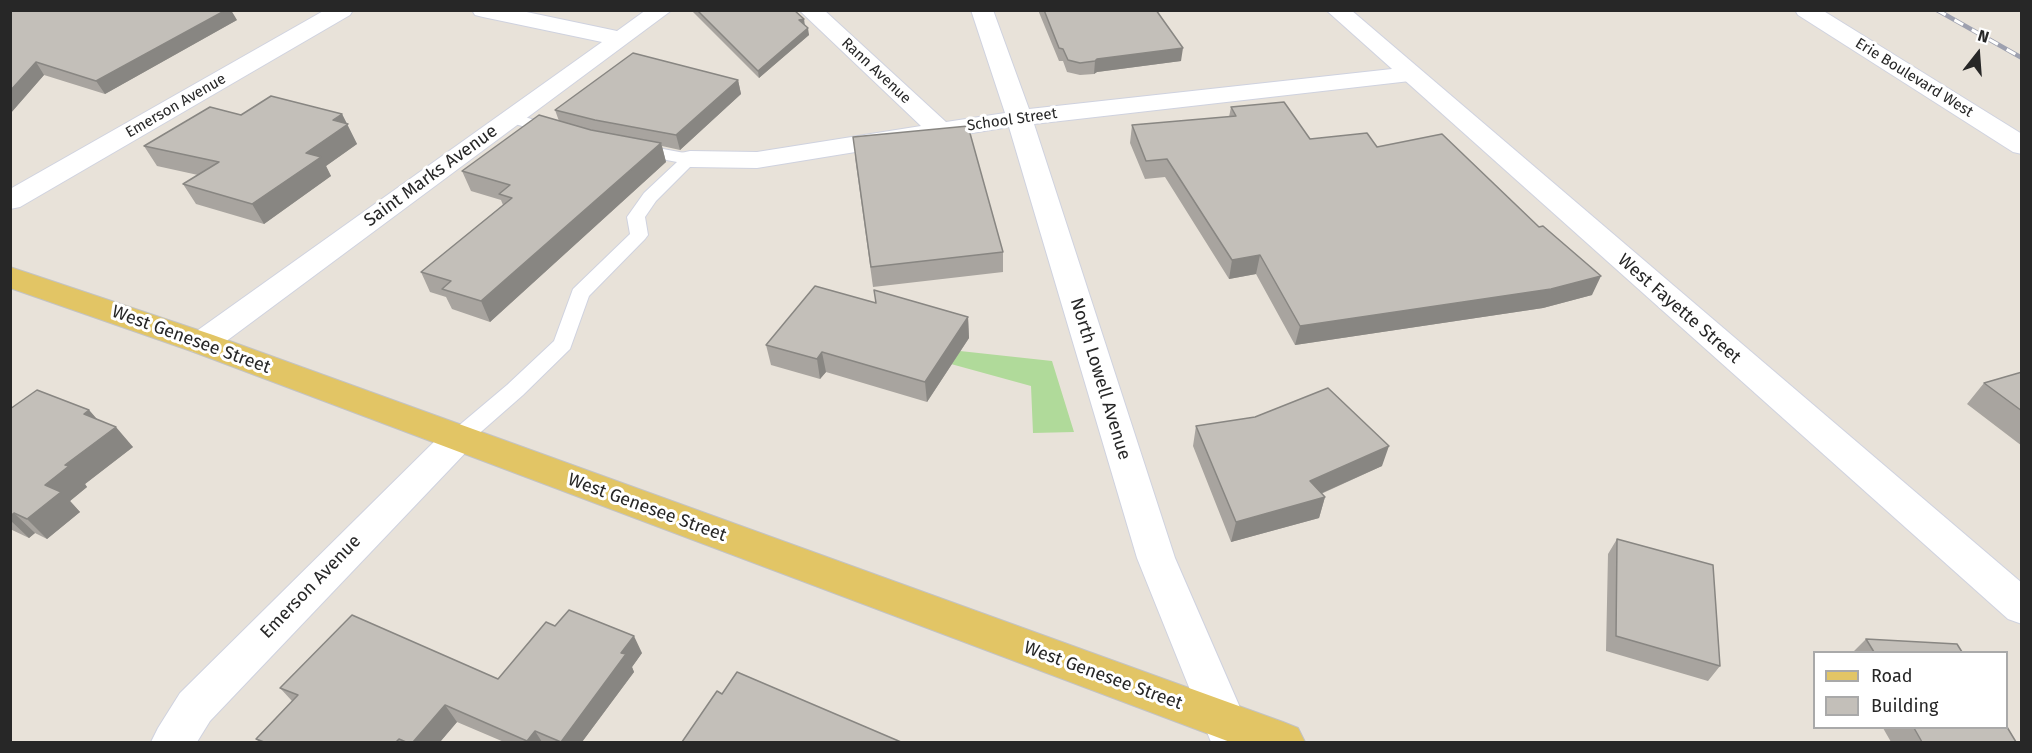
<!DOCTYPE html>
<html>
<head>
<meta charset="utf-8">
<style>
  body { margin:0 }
  #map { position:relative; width:2032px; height:753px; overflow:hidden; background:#e8e2d9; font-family:"Fira Sans",sans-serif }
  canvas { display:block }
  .frame { position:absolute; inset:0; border:12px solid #272727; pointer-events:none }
  .legend { position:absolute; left:1813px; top:651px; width:195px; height:78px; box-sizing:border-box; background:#fff; border:2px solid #a9a9a9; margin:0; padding:8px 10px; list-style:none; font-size:18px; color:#272727 }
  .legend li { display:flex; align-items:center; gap:12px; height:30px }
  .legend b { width:30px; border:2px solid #a9a9a9 }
  .north { position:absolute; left:1948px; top:24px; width:60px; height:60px; -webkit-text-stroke:4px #fff; paint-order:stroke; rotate:17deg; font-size:16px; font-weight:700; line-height:24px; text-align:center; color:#272727 }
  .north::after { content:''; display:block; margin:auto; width:21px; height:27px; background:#272727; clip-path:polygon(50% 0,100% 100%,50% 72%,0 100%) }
</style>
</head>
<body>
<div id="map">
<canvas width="2032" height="753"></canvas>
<div class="frame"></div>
<ul class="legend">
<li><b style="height:8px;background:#e2c565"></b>Road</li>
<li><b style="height:16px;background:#c3bfb9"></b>Building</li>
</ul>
<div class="north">N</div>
</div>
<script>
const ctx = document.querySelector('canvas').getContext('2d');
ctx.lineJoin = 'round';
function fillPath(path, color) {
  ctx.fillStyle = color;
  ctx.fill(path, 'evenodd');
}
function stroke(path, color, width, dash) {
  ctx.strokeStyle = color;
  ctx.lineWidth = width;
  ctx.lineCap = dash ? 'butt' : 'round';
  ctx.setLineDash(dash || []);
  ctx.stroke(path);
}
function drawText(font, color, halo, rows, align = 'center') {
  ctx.font = font + ' "Fira Sans",sans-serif';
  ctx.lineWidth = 6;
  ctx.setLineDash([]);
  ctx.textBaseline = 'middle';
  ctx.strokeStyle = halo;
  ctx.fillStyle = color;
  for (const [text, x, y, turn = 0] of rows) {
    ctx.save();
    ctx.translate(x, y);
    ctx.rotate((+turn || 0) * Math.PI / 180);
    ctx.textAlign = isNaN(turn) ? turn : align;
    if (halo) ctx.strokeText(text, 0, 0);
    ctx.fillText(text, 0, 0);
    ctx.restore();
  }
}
fillPath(new Path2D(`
  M960,351l92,10 22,71 -41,1 -2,-47 -80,-22z`), '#b0da9a');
const service = new Path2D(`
  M511,113l51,15 2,3 -8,5 -51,-15 -2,-3 2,-3z
  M636,144l54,10 6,1 2,4 -42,42 -11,16 3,18 -3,4 -56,57 -19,53 -47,46 -57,50 -8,2 -8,-2 -3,-6 3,-6 57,-48 47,-44 19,-52 57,-55 -3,-17 17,-24 33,-31 -47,-9 -2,-4 2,-4z`);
const minor = new Path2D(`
  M325,10h28l-3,5 -330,192 -10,2v-20z
  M472,10h45l100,21 29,-21h26l-459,341 -11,3 -11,-3 -5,-8 5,-8 411,-293 -119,-25 -8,-2z
  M799,10h25l122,112 59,-9 -34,-103h22l36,99 381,-42 9,2 3,5 -3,5 -9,2 -376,43 141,434 80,184h-44l-74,-184 -128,-431 -252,41 -67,-1 -9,-2 -4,-6 4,-6 9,-2 67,1 164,-26z
  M458,426l12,4 5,9 -5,9 -260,273 -13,21h-46l7,-14 22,-35 266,-263z`);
const tertiary = new Path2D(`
  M1326,10h25l671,573v41l-14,-5z`);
const secondary = new Path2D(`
  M1795,10h27l200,124v20l-9,-2 -215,-137z`);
const primary = new Path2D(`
  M10,267l203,68 1070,387 15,6 7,14h-75l-1039,-391 -181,-63z`);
stroke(service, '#cfd2df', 2);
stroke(minor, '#cfd2df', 2);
stroke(tertiary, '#cfd2df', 2);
stroke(secondary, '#cfd2df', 2);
stroke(primary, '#c3c3c3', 2);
fillPath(service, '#fff');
fillPath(minor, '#fff');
fillPath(tertiary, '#fff');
fillPath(secondary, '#fff');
fillPath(primary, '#e2c565');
const rail = new Path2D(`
  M1937,10l85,48`);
stroke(rail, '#9da0af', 4.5);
stroke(rail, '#fff', 3, [10]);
fillPath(new Path2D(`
  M10,10l227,10 -132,74 -61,-19 -34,39z
  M691,10h103l11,15 4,10 -50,43z
  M1038,10h118l25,51 -84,11 -3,2 -14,1 -13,-3 -4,-11h-4z
  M738,80l3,14 -61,56 -18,-4 4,16 -176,160 -38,-13 -6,-12 -16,-5 -9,-20 82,-67 -2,-5 -30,-9 -9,-20 97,-50 -4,-11z
  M1231,107l79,32 67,8 215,148 -49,13 -248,37 -39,-71 -27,5 -64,-102 -20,2 -15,-36 2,-18 97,-8z
  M342,114l15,30 -31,22 5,10 -67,48 -68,-20 -13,-20 15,-9 -41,-9 -13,-20 97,-31z
  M855,157l148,95v20l-130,15z
  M876,303l92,14 1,21 -42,64 -101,-30 -6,7 -49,-14 -5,-20z
  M2022,372v74l-55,-42 17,-21z
  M10,409l79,1 8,9 36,28 -48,37 2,3 -17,14 10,11 -33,27 -12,-6 -6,5 -19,-9z
  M1196,426l186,40 -61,28 4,3 -6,21 -88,24 -38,-96z
  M1617,539l103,127 -12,15 -102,-30 2,-97z
  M555,626l87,27 -10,14 2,5 -52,70h-78l-47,-20 -17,20h-180l-4,-3 36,-38 -12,-13 218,-9z
  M1866,639l96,13h-109z
  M1883,728h124l9,14h-125z`), '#a8a49f');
fillPath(new Path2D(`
  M226,10h5l6,10 -132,74 -9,-13z
  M804,19l1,7 -6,-6z
  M808,28l1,7 -50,43 -1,-7z
  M1183,48l-2,13 -84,11 -3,2 1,-13 2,-2z
  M36,62l8,13 -34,39v-23z
  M738,80l3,14 -61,56 -4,-15z
  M342,114l15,30 -31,22 5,10 -67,48 -12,-20 54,-51 27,-33z
  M661,143l5,19 -176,160 -9,-21z
  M1260,255l-4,19 -27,5 3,-19z
  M1601,276l-9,19 -49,13 -248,37 5,-19z
  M968,317l1,21 -42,64 -2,-20z
  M822,352l4,20 -6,7 -3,-20z
  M89,410l18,21 -23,-17z
  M116,427l17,20 -48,37 2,3 -17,14 10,11 -33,27 -20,-20 18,-34 20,-20z
  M1389,446l-7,20 -78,35 6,-20z
  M1325,497l-6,21 -88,24 5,-20z
  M14,513l21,20 -6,5 -19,-18v-4z
  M634,636l8,17 -10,14 2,5 -52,70h-21l60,-89z
  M445,705l12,17 -17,20h-27z
  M535,731l7,11h-14l-1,-1z`), '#888682');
const building = new Path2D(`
  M10,10h216l-130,71 -60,-19 -26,29z
  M697,10h97l10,9 -5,1 9,8 -50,43z
  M1044,10h112l27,38 -86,11 -2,2 -15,2 -12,-3 -5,-11 -4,-1z
  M633,53l105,27 -62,55 -81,-15 -40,-10z
  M271,96l71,18 -9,6 15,4 -42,29 15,4 -69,47 -69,-20 36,-22 -75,-16 66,-39 31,8z
  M1284,102l26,37 57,-6 10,14 65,-13 97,93 4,-1 58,50 -50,13 -251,37 -40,-71 -28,5 -65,-101 -21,2 -14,-36 104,-9 -5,-9z
  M539,115l52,15 70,13 -180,158 -39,-12 9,-8 -30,-9 91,-74 -13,-4 11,-9 -48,-14z
  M968,126l35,126 -132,15 -18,-130z
  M815,286l61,17 -2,-13 94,27 -43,65 -103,-30 -5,7 -51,-14z
  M2022,372v39l-38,-28z
  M1328,388l61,58 -79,35 15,16 -89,25 -40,-96 59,-9z
  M37,390l52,20 -5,4 32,13 -51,38 4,1 -24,19 16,7 -34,27 -13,-6 -4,3v-107z
  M1617,539l96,26 7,101 -104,-30z
  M569,610l65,26 -13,17 5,1 -65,88 -26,-11 -8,10 -82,-36 -32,37h-7l-7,-3 -3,3h-132l-8,-3 42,-44 -18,-7 72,-73 146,64 48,-57 9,4z
  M1866,639l91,5 5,8h-88z
  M737,672l164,70h-219l35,-51 5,3z
  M2007,727l9,15h-94l-8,-14h93z`);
fillPath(building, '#c3bfb9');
stroke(building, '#888682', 1.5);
drawText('15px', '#272727', '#fff', [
  ["Rann Avenue",876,71,43],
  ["Erie Boulevard West",1914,78,32],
  ["Emerson Avenue",176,106,-30],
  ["School Street",1012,120,-8]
]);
drawText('18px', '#272727', '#fff', [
  ["Saint Marks Avenue",431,176,-36],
  ["West Fayette Street",1679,309,41],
  ["West Genesee Street",191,340,20],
  ["North Lowell Avenue",1100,379,73],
  ["West Genesee Street",647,508,20],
  ["Emerson Avenue",311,587,-46],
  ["West Genesee Street",1103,676,20]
]);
</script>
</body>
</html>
